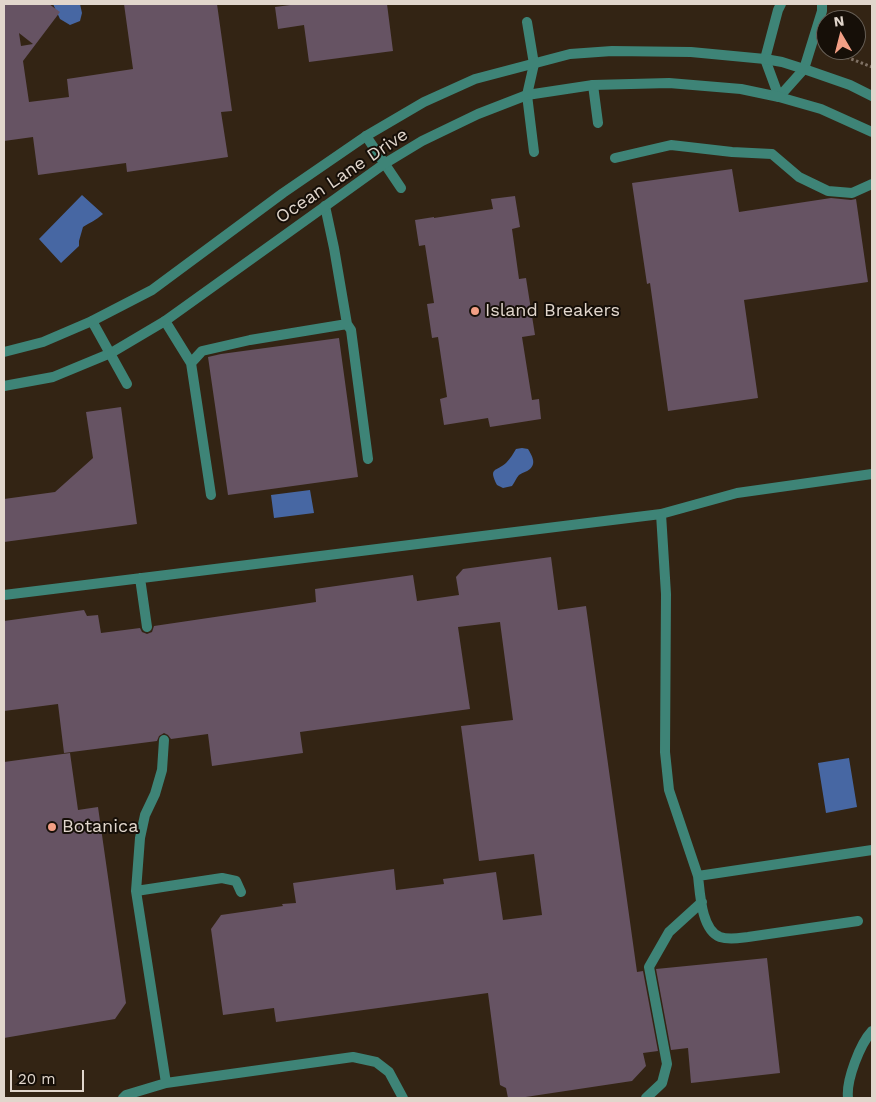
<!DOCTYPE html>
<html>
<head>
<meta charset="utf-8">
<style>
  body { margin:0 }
  #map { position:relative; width:876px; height:1102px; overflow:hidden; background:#332414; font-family:"Work Sans",sans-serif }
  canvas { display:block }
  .frame { position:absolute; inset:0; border:5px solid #e1d6cc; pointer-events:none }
  .north { position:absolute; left:816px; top:10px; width:50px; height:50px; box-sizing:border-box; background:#160f08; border:1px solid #675f56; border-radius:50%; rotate:352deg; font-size:14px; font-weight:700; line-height:20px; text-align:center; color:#e1d6cc }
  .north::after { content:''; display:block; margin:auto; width:18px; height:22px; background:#f39f85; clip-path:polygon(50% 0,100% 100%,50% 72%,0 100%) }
  .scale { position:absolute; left:10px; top:1070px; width:74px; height:22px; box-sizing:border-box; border:2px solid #e1d6cc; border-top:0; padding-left:6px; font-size:15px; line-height:18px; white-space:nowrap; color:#e1d6cc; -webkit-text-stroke:4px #160f08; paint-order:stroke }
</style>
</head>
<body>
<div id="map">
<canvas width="876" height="1102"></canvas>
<div class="frame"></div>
<div class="north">N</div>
<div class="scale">20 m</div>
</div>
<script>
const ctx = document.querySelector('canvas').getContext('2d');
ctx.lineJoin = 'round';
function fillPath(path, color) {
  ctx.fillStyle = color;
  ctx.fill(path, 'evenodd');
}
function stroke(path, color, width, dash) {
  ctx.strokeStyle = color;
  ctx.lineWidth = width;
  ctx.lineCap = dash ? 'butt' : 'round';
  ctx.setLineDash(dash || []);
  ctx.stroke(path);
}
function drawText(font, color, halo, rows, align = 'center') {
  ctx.font = font + ' "Work Sans",sans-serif';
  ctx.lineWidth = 4;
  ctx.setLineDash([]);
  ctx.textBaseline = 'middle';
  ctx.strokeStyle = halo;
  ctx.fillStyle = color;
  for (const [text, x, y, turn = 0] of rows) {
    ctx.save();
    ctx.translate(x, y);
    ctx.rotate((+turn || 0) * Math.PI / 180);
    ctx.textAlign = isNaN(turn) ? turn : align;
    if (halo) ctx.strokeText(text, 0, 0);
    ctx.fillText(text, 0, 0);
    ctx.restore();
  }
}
fillPath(new Path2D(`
  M53,4h27l2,9 -2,8 -10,4 -10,-6z
  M82,195l21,19c-8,7 -12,8 -20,13l-4,14v5l-18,17 -22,-24z
  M522,448l6,1c3,5 9,14 2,20 -3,3 -7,3 -11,6 -3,3 -4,7 -7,11l-9,2 -6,-3c-9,-18 -1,-13 9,-22 4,-4 7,-9 10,-14z
  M310,490l4,23 -40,5 -3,-23z
  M849,758l8,49 -31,6 -8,-50z`), '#4767a3');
fillPath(new Path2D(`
  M4,4h45l11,8 -37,49 6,41 40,-5 -2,-18 66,-10 -9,-65h93l15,107 -11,1 7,45 -101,15 -1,-9 -88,12 -5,-38 -29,4zM19,33l14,11 -12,2z
  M298,4h89l6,47 -84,11 -5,-37 -26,4 -3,-22z
  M732,169l7,43 92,-14 20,2 5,-1 12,83 -124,18 14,98 -90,13 -18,-128 -3,1 -15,-101z
  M515,196l5,31 -8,2 7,50 7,-1 9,57 -13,2 10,63 7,-1 2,20 -51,8 -2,-9 -44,7 -4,-26 7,-2 -9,-60 -6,1 -5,-34 7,-1 -9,-58 -6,1 -4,-26 19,-3v1l59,-9 -2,-10z
  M339,338l19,139 -130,18 -20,-138 13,-3z
  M121,407l16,117 -133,18v-43l51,-7 38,-34 -7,-46z
  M551,557l7,53 28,-4 51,366 6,-1 15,80 -15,2 3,13 -14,15 -113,17h-11l-2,-10 -6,-3 -12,-92 -212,29 -2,-14 -51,7 -12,-86 10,-14 62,-9 -1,-2 14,-1 -3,-20 101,-14 2,21 48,-6 -1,-5 53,-7 7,48 39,-5 -8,-61 -55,7 -18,-135 52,-6 -13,-98 -42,5 12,82 -170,23 3,21 -91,13 -4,-32 -37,5 -3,-4 -4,-2 -5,3 -2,5 -93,12 -6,-49 -54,7v-90l80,-11 3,6 11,-1 3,18 39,-5 2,4 5,2 5,-2 2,-6 162,-24 -1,-13 98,-14 4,26 42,-6 -3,-18 7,-8z
  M70,753l8,57 20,-3 28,196 -11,16 -111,19v-276z
  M767,958l13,115 -89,10 -3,-35 -17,2 -15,-81z`), '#665363');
stroke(new Path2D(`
  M828,50l44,17`), '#807265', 3, [2.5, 2.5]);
stroke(new Path2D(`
  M781,4l-3,6 -13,49 14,38 25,-28 18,-58v-7
  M527,22l7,42 -7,31 7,57
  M593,85l5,38
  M366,136l35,52
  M615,158l56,-13 61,7 40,2 27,23 29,14 24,2 20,-9
  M92,321l35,63
  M165,321l26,42 20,132
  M347,324l4,6 17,129
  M191,363l11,-12 48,-11 97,-16 -13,-76 -9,-42
  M661,514l76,-21 135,-19
  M140,578l7,49
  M4,595l657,-81 5,80 -1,158 4,38 29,86 174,-26
  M698,876c2,16 3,54 22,61 9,3 19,1 28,0l110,-16
  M136,891l4,-53 5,-23 10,-21 7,-24 2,-30
  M166,1083l-30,-192 86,-13 14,3 5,11
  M123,1098l3,-3 40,-12 187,-26 23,5 13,10 14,26
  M646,1098l16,-15 5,-19 -18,-97 20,-35 33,-30
  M848,1098c-2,-18 12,-54 24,-67`), '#3e8477', 10);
stroke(new Path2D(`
  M4,352l39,-10 49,-21 60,-31 131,-97 83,-57 58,-34 51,-23 95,-25 42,-3 79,1 74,7 17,3 22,7 46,16 22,11
  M4,386l49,-9 58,-24 54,-32 219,-157 38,-23 56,-27 49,-19 66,-10 76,-2 72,6 38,8 42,12 51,23`), '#3e8477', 10);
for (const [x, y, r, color] of [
  [475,311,5,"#f39f85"],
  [52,827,5,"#f39f85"]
]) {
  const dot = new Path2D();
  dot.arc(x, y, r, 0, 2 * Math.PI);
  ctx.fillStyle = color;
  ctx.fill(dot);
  stroke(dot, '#160f08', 2);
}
drawText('18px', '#e1d6cc', '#160f08', [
  ["Ocean Lane Drive",342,176,-34]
]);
drawText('18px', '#e1d6cc', '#160f08', [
  ["Island Breakers",485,311],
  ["Botanica",62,827]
], 'left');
</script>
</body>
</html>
